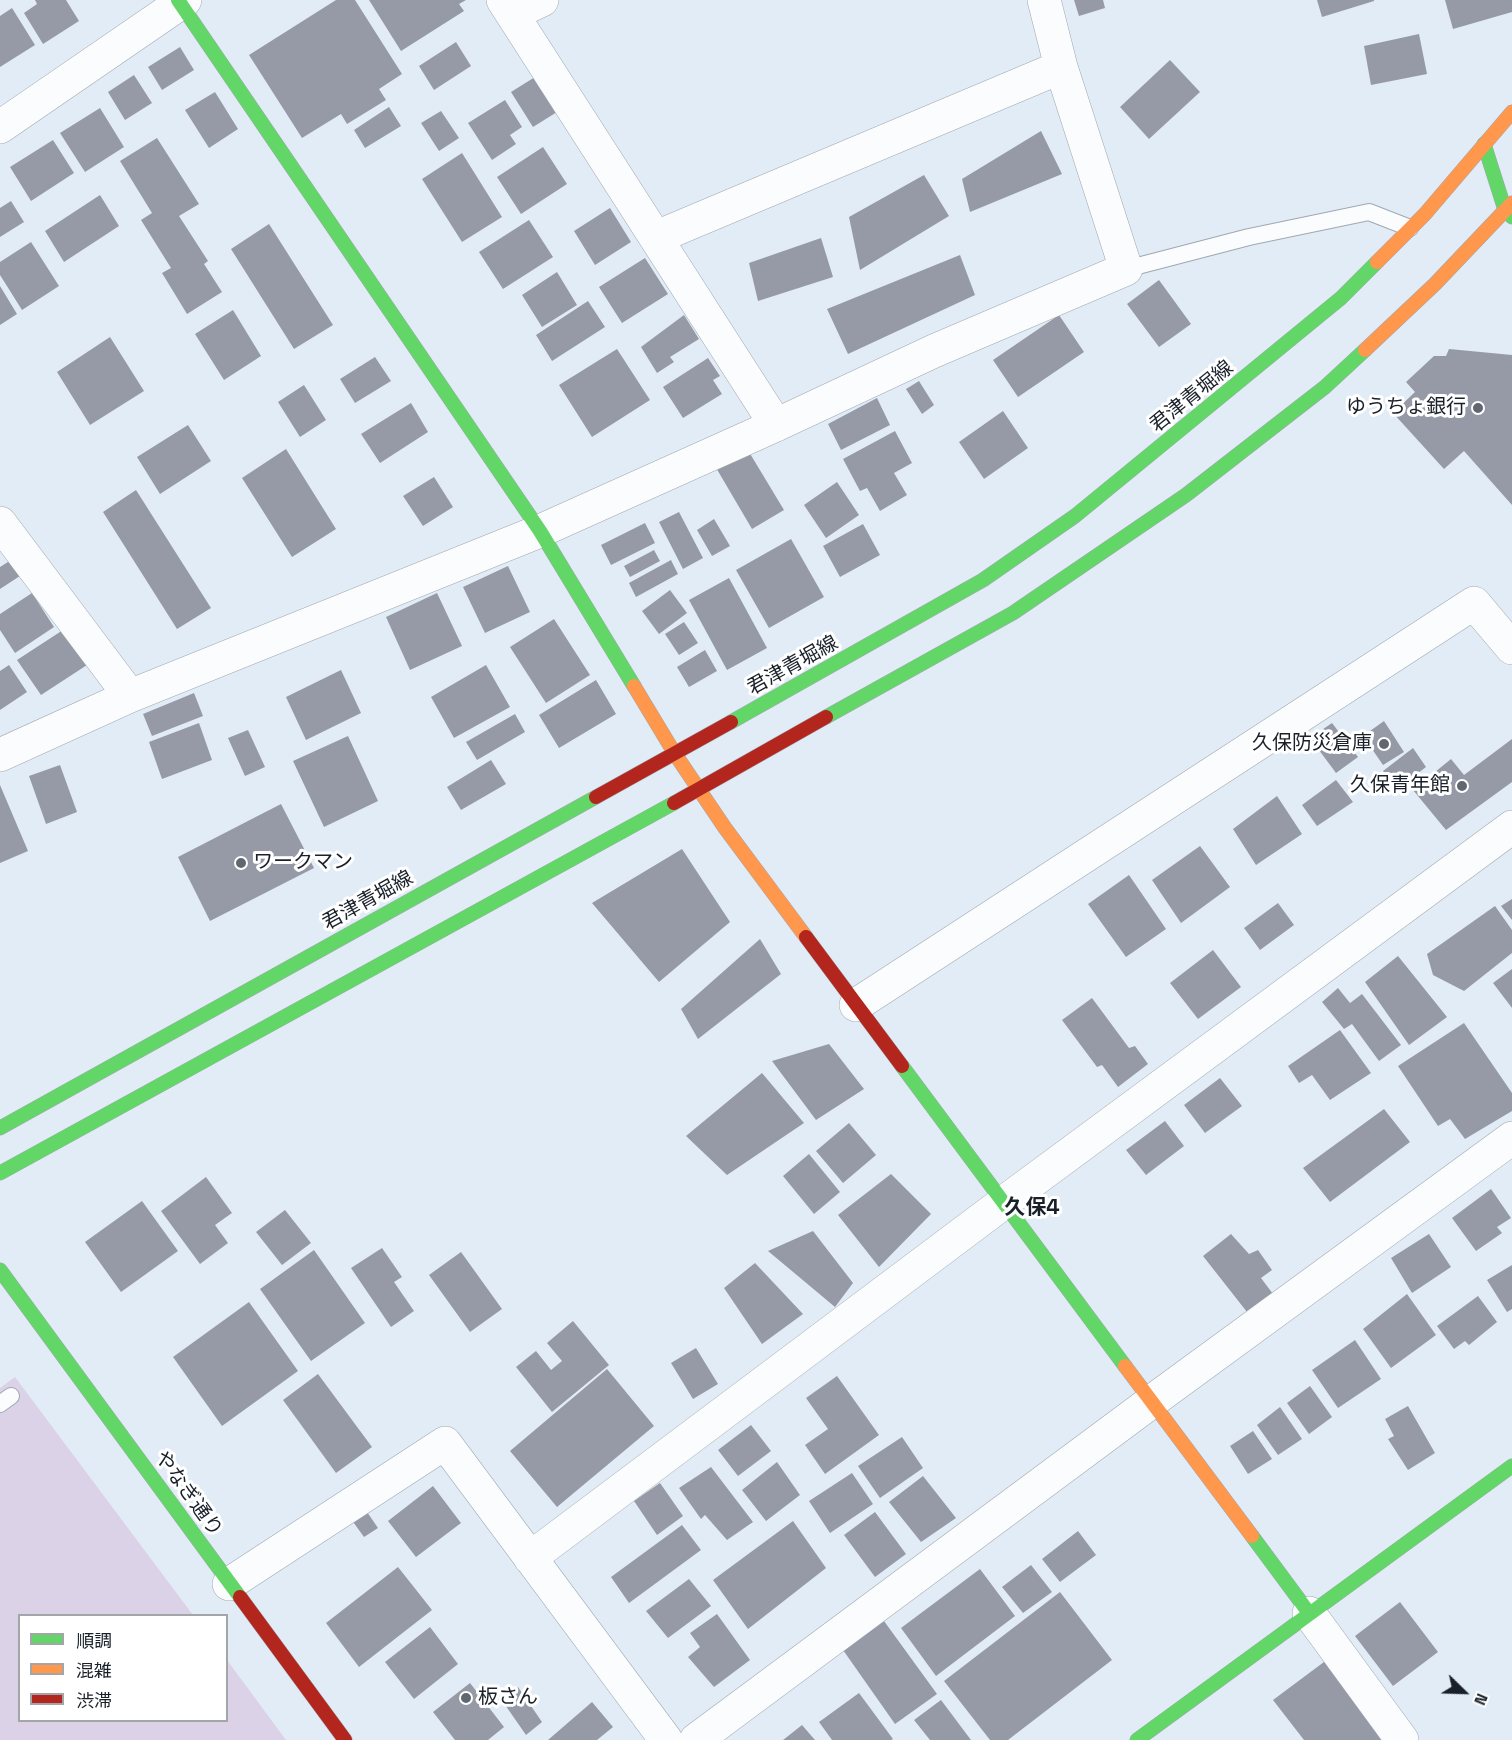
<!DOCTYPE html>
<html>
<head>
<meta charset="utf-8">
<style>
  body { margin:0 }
  #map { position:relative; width:1512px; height:1740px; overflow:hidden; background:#e2ecf6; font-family:"Space Grotesk","Noto Sans JP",sans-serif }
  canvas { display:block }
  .legend { position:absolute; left:18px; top:1614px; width:210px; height:108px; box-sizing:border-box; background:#fff; border:2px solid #a3a6a9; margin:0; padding:8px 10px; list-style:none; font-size:18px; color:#192029 }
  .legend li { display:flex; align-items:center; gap:12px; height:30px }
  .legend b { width:30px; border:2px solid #a3a6a9 }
  .north { position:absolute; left:1434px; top:1662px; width:60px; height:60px; -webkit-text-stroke:4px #fff; paint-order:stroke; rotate:113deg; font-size:16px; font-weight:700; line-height:24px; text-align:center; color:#192029 }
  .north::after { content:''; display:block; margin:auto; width:21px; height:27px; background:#192029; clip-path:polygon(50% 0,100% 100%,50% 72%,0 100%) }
</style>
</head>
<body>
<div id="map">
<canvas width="1512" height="1740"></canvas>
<ul class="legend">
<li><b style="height:8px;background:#63d668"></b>順調</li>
<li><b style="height:8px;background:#ff974d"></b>混雑</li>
<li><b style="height:8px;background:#b3261e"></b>渋滞</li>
</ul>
<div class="north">N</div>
</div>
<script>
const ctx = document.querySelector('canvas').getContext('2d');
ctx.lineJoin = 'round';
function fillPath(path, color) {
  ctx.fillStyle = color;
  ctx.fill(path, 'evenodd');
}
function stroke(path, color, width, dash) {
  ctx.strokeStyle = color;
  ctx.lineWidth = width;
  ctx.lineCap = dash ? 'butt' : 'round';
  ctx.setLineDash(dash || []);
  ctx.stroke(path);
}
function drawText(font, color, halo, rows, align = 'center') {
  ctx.font = font + ' "Space Grotesk","Noto Sans JP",sans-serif';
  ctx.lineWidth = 6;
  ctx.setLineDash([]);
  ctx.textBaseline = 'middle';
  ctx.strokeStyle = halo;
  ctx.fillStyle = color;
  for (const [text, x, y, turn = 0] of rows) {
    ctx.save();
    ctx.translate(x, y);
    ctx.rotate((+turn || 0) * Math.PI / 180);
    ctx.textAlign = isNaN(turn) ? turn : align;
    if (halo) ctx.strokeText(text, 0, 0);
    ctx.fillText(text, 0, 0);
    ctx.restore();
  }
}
fillPath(new Path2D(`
  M15,1377l178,238 -173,1v104h206l1,-60 59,80h-286v-352z`), '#dcd2e8');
fillPath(new Path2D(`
  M35,0h31l13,21 -36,23 -19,-31 13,-9z
  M336,0h19l47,74 -23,15 7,11 -39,24 -6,-10 -39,24 -53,-83z
  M369,0h97l-7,4 5,7 -63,40z
  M1074,0h29l2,8 -26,8z
  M1317,0h57v1l-52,16z
  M1445,0h67v12l-59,17z
  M12,8l23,37 -35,22v-51z
  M1419,34l8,40 -56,11 -7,-39z
  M456,42l15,24 -37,24 -15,-24z
  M180,47l14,23 -32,20 -14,-23z
  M1170,60l30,32 -51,47 -29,-32z
  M134,75l18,28 -27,17 -17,-28z
  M535,77l22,35 -24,15 -22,-35z
  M215,92l23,37 -29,19 -24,-38z
  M505,100l17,27 -12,8 6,9 -24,16 -24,-37z
  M389,107l12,19 -36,22 -11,-18z
  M100,108l24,39 -39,25 -25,-39z
  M441,111l18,27 -20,13 -18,-28z
  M1041,131l21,43 -92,38 -8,-33z
  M157,138l42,66 -20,12 29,45 -4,3 18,28 -35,22 -25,-41 9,-5 -30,-48 11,-7 -32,-52z
  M53,140l21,33 -43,28 -21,-34z
  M543,147l24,37 -46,30 -24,-37z
  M462,153l40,64 -40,25 -40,-63z
  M924,175l25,41 -89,54 -11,-53z
  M100,195l19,31 -55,36 -19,-31z
  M11,201l13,21 -24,15v-29z
  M610,208l21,34 -36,23 -21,-34z
  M529,220l24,37 -50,32 -24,-37z
  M269,224l64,101 -39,24 -63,-100z
  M821,238l12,39 -75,24 -9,-38z
  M31,242l28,44 -37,24 -22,-35v-13z
  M960,255l15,40 -127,59 -21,-45z
  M645,258l23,36 -46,29 -23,-36z
  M557,272l20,33 -35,22 -20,-32z
  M1159,280l32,44 -32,23 -32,-43z
  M0,286l17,28 -17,11z
  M588,301l17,26 -53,34 -16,-26z
  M233,310l28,46 -37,24 -29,-46z
  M684,315l15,24 -29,18 4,5 -17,11 -16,-26z
  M1059,315l25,37 -66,45 -25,-37z
  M110,337l34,54 -54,34 -33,-53z
  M617,349l33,51 -58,37 -33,-52z
  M1449,349l63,6v150l-48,-54 -20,18 -51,-56 22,-21 -9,-10 28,-26h12z
  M375,357l16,24 -36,22 -15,-24z
  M708,358l12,18 -7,4 9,14 -39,24 -20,-31z
  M919,381l15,24 -12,9 -16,-25z
  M304,385l22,35 -26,17 -22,-35z
  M877,398l13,27 -49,25 -13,-26z
  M411,403l17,29 -48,31 -19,-29z
  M1003,411l25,37 -44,31 -25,-37z
  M188,425l23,36 -51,33 -23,-37z
  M895,431l17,32 -18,10 13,22 -27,16 -13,-23 -7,3 -17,-32z
  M746,447l38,63 -32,19 -37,-63z
  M286,449l50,80 -44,28 -50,-79z
  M434,477l19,30 -30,19 -20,-30z
  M837,482l22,33 -33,23 -22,-33z
  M136,490l75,118 -34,21 -74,-117z
  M679,512l24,46 -20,11 -24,-47z
  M714,519l16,27 -18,10 -15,-26z
  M645,523l10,20 -44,22 -10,-20z
  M863,524l17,31 -40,22 -17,-31z
  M791,539l33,58 -55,31 -33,-58z
  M654,550l6,11 -30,16 -6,-11z
  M16,557l10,15 -26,17v-22z
  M671,560l7,14 -42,23 -7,-14z
  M508,566l22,46 -45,21 -22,-46z
  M729,578l38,70 -40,22 -38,-70z
  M670,590l17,23 -28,21 -17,-23z
  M32,593l22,34 -39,26 -15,-23v-16z
  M437,593l25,53 -52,24 -24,-53z
  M554,619l36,56 -44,28 -36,-56z
  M684,622l14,21 -19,12 -14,-21z
  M63,630l24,35 -46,30 -24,-35z
  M705,650l12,21 -28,16 -12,-20z
  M9,665l18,27 -27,18v-39z
  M486,665l24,42 -56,31 -23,-41z
  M341,670l20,43 -55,27 -20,-43z
  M596,680l20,34 -57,34 -20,-33z
  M194,693l9,23 -51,20 -9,-22z
  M515,714l10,18 -48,28 -11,-18z
  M1384,721l20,31 -21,13 -20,-29z
  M199,723l13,37 -50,19 -13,-37z
  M1332,723l26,34 -22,16 -26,-35z
  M248,730l17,37 -20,9 -17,-38z
  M348,736l30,65 -54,26 -31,-66z
  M1512,739v43l-66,48 -33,-40 38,-31 13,16z
  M1413,748l13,19 -30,23 -13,-19z
  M491,760l15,24 -45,26 -14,-23z
  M60,765l17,47 -31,12 -17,-48z
  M1336,780l17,22 -36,24 -15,-21z
  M0,785l28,66 -28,12z
  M1277,796l25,38 -46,31 -23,-36z
  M281,804l33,64 -104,53 -32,-64z
  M1200,846l30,41 -49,36 -29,-43z
  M682,849l48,73 -71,60 -67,-79z
  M1129,875l37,54 -40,28 -38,-53z
  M1512,899v21l-11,-14z
  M1278,903l16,22 -34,25 -16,-22z
  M1495,906l17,24v23l-48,38 -31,-16 -6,-21z
  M760,939l21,35 -83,65 -17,-30z
  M1213,950l28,37 -43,32 -28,-36z
  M1398,956l49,61 -38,28 -44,-63z
  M1512,969v39l-19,-25z
  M1338,988l12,15 12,-9 39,51 -22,16 -27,-37 -8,5 -22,-27z
  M1092,998l37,50 6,-2 13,18 -30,23 -16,-22 -5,2 -35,-47z
  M1464,1023l48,70v18l-47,28 -15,-20 -12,7 -40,-60z
  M1340,1030l31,43 -41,27 -18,-25 -13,8 -11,-17z
  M829,1044l35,45 -48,31 -44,-59z
  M762,1073l42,50 -77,52 -41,-39z
  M1220,1078l22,28 -37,27 -21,-28z
  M1384,1109l26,33 -80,60 -27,-34z
  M1165,1121l19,25 -38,29 -20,-25z
  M849,1123l27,32 -33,28 -27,-32z
  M809,1154l31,38 -26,22 -31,-38z
  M891,1174l40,40 -52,53 -41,-52z
  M206,1177l26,36 -17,12 13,18 -28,21 -39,-53z
  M1491,1189l20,29 -14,9 5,6 -26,18 -24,-33z
  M142,1201l36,50 -57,41 -36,-50z
  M285,1210l26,33 -29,22 -26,-33z
  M813,1231l40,52 -18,24 -67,-56z
  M1231,1234l18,20 9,-4 14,20 -11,8 12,16 -26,18 -44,-56z
  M1429,1234l22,33 -39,26 -21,-35z
  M382,1248l20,29 -8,5 20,29 -23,16 -40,-59z
  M314,1250l51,73 -54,38 -51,-72z
  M461,1252l41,57 -32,23 -41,-57z
  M755,1263l48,51 -41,30 -38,-56z
  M1512,1265v44l-5,3 -20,-32z
  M1407,1294l29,41 -45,33 -28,-39z
  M1478,1296l19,26 -28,23 -4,-4 -11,8 -17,-23z
  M249,1302l49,69 -76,55 -49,-69z
  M573,1321l36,44 -57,47 -36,-45 20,-16 15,19 11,-9 -15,-18z
  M1355,1340l26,39 -43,29 -26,-38z
  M696,1348l22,36 -25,15 -22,-36z
  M607,1369l47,57 -97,81 -47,-56z
  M318,1374l54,73 -36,26 -53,-73z
  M837,1376l42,59 -54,39 -20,-29 23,-16 -22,-31z
  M1310,1386l22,31 -23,17 -22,-31z
  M1408,1406l27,47 -27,17 -20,-31 6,-3 -9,-17z
  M1280,1407l22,32 -24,16 -21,-30z
  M751,1425l20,26 -33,25 -20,-26z
  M1253,1431l19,28 -24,15 -18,-28z
  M902,1437l21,31 -43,30 -22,-32z
  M777,1462l23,33 -34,26 -24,-31z
  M711,1467l42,55 -26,18 -22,-25 -4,4 -22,-31z
  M852,1473l21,31 -43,29 -21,-32z
  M923,1476l33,42 -35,24 -32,-40z
  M660,1483l23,33 -26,19 -23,-34z
  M433,1486l28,37 -45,34 -28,-36z
  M365,1509l13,19 -14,9 -13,-18z
  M875,1512l31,42 -31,23 -31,-42z
  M793,1521l33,47 -78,61 -35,-49z
  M682,1525l19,25 -72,53 -18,-26z
  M1078,1531l18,24 -36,27 -18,-23z
  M1031,1565l21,27 -29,21 -21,-26z
  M398,1567l34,43 -73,57 -33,-44z
  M980,1569l35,47 -79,60 -35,-48z
  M689,1579l22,27 -43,32 -22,-27z
  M1060,1592l52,68 -104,80h-18l-46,-59z
  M1400,1602l38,50 -45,34 -38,-50z
  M717,1614l33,46 -36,27 -26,-30 12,-10 -10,-14z
  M884,1621l53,73 -42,30 -52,-74z
  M430,1627l28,37 -44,35 -29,-37z
  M1332,1656l63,84h-91l-31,-40z
  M470,1683l34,44 -16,13h-33l-22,-28z
  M518,1687l24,35 -16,13 -25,-36z
  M859,1693l34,46 -2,1h-59l-13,-18z
  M941,1700l30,40h-41l-16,-20z
  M592,1702l21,25 -16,13h-49z
  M802,1725l13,15h-32z`), '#969aa6');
const lane = new Path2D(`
  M1126,269l123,-32 120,-25 41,16
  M0,1404l11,-8`);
const street = new Path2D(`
  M503,0l273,425
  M512,14l30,-14
  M0,127l185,-127
  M657,237l404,-170
  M0,523l130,173
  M0,755l130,-59 410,-165 236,-106 158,-74 192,-82 -65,-202 -17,-67
  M856,1005l618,-402 38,45
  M530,1558l473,-355 509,-376
  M229,1584l216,-141 221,297
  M1309,1613l93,127
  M696,1740l455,-338 361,-264`);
const fast = new Path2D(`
  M178,0l362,531 94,155
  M1484,144l21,66 7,7
  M826,717l187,-104 173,-118 139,-108 40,-37
  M731,722l252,-142 92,-64 266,-218 36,-36
  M902,1066l223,300
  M0,1128l596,-331
  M0,1173l674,-370
  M0,1270l240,327
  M1252,1536l57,77
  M1137,1740l375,-274`);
const slow = new Path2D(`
  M1377,262l48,-48 87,-102
  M1365,350l70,-66 77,-81
  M634,686l41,68 50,74 81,109
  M1125,1366l127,170`);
const jam = new Path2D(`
  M596,797l135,-75
  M674,803l152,-86
  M806,937l96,129
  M240,1597l105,143`);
stroke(lane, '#a0a8b0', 18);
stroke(street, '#a0a8b0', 34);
stroke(fast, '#a0a8b0', 15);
stroke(slow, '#a0a8b0', 15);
stroke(jam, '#a0a8b0', 15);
stroke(lane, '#fbfcfe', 16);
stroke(street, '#fbfcfe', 33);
stroke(fast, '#63d668', 14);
stroke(slow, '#ff974d', 14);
stroke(jam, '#b3261e', 14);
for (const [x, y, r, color] of [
  [1478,408,6,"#5f6771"],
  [1384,744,6,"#5f6771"],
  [1462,786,6,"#5f6771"],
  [241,863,6,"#5f6771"],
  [466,1698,6,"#5f6771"]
]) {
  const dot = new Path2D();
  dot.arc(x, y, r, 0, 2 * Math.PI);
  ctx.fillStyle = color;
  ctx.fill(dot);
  stroke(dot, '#fff', 2);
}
drawText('20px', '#192029', '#fff', [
  ["君津青堀線",1192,397,-39],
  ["君津青堀線",793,666,-29],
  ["君津青堀線",368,901,-29],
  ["やなぎ通り",188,1494,54]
]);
drawText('20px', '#192029', '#fff', [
  ["ゆうちょ銀行",1466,408],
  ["久保防災倉庫",1372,744],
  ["久保青年館",1450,786],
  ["ワークマン",253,863,"left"],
  ["板さん",478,1698,"left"]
], 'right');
drawText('bold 21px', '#192029', '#fff', [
  ["久保4",1032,1208]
]);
</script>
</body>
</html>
